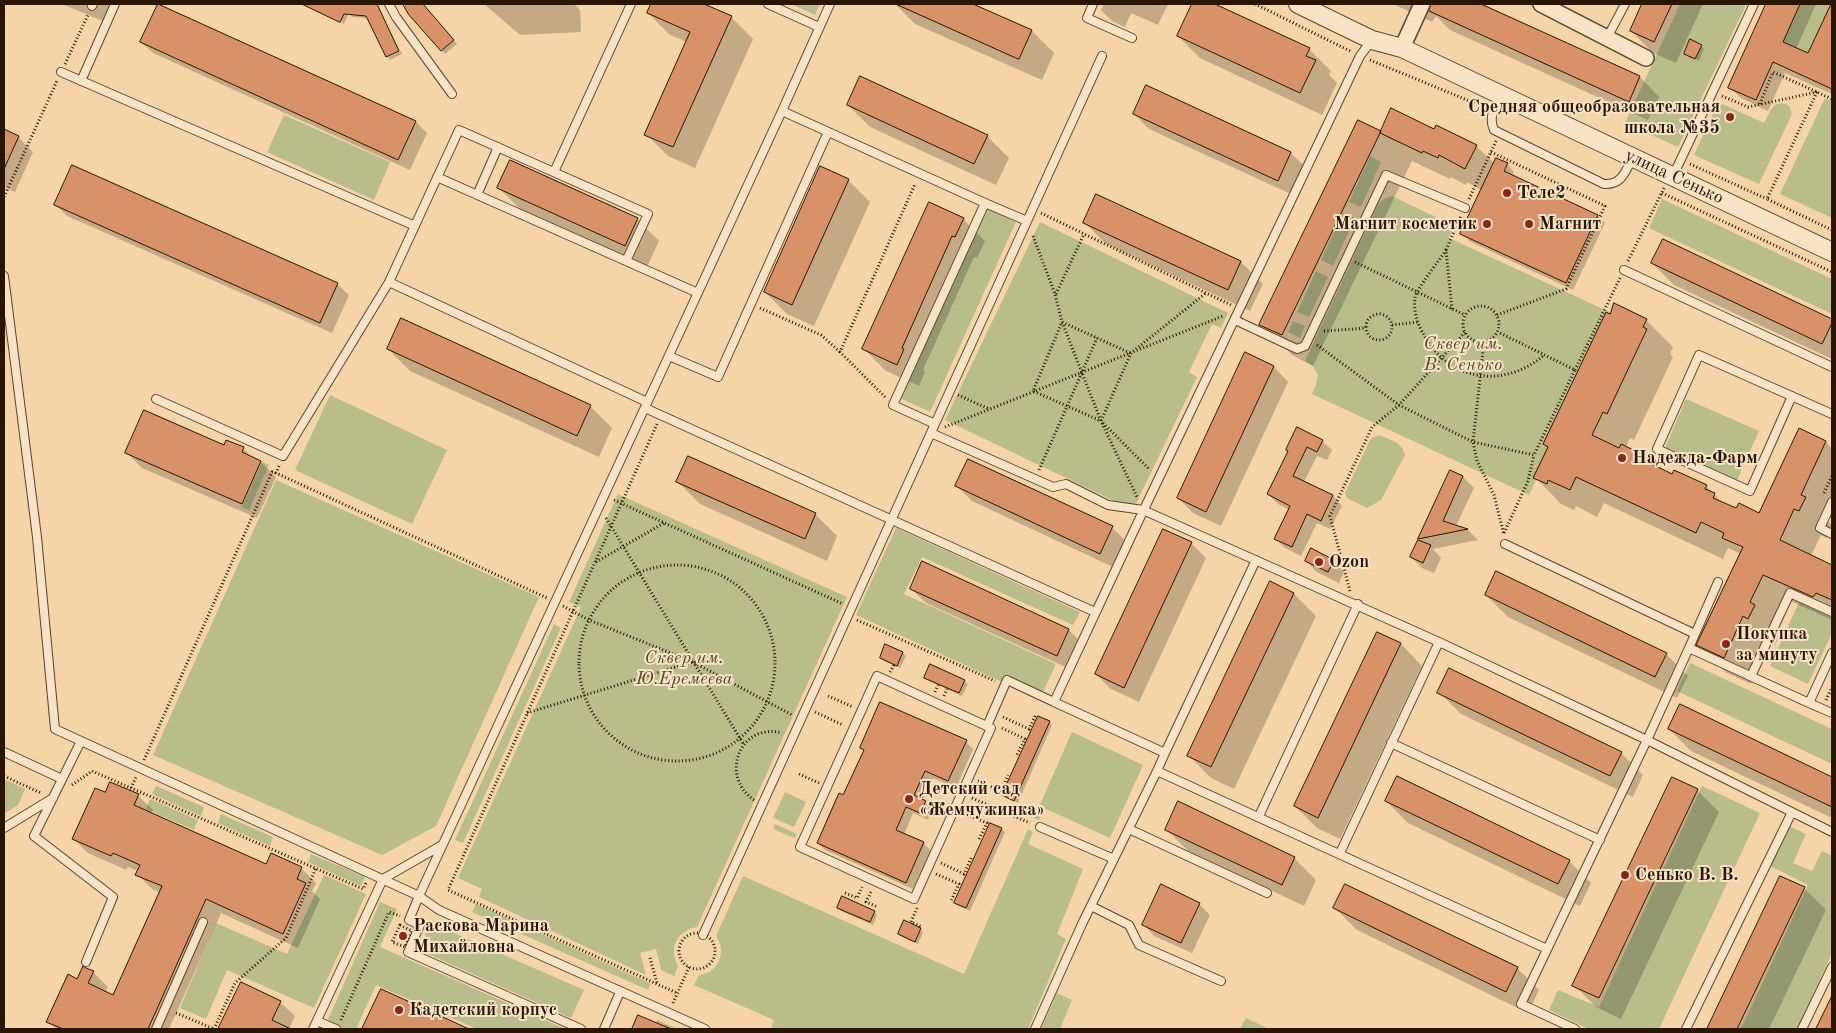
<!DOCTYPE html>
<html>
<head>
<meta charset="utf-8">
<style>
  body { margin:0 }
  #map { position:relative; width:1836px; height:1033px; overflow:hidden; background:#f5d4a7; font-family:"Old Standard TT",serif }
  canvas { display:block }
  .frame { position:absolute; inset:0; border:5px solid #291500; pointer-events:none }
</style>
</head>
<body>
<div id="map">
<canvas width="1836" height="1033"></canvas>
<div class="frame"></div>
</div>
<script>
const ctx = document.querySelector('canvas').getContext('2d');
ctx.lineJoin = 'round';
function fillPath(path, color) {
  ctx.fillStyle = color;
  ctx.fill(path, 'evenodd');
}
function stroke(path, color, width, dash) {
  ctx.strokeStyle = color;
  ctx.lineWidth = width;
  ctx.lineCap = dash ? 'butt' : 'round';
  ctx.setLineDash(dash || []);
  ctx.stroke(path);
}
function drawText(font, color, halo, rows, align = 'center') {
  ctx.font = font + ' "Old Standard TT",serif';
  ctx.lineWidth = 4;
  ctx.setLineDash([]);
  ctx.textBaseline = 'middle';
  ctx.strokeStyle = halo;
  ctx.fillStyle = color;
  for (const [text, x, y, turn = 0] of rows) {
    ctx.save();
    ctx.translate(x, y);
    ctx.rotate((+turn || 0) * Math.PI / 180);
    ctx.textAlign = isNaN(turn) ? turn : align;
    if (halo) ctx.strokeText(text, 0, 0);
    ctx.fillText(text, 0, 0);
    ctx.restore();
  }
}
fillPath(new Path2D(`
  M791,4h29l-5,11z
  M1680,4h65v3l-67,140 -53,-24zM1690,39l12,6 -7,14 -11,-6z
  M1800,4h31l-23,49 -25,-11z
  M1825,98l7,4v116l-52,-24z
  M1718,102l46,21c6,-10 8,-23 22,-19l3,2 3,8 -33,70 -65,-29z
  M284,115l106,47 -16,38 -107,-48z
  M1370,156l11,6 -20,45 -12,-5z
  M1392,196l62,30 -5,12 165,76 -85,181 -217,-101 4,-9 2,-10 -5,-9 -8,-5 73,-156 6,-6z
  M1662,199l170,80v35l-183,-86z
  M986,208l30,14 -86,190 -30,-14z
  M1343,213l12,5 -22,48 -12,-6z
  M1040,222l188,91 -7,15 -9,-4 -23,48 8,5 -64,133 -188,-90z
  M1316,271l12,6 -19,40 -12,-5z
  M1293,321l12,5 -5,12 -12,-6z
  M330,395l117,55 -35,74 -117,-54z
  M1686,399l73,32 -22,49 -72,-32z
  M1379,435c11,5 23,7 26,20l-24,45 -14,8 -20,-10 -2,-5 24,-51 3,-4z
  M262,462l7,3 -20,45 -7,-3z
  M276,480l263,117 -103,229 -54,29 -229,-100z
  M618,494l229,103 -150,330c-20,3 -29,22 -19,39l-4,10 -13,-6 -5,-21 -16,4 6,22 -167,-78 3,-8 -24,-11 123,-271 -12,-5z
  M896,528l184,84 -7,13 -151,-68 -18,37 152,70 -13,28 -38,-17 -3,7 -146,-67z
  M1799,602l33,16v15l-24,51 -38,-18z
  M554,624l7,4 -98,215 -8,-3z
  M1690,663l142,66v35l-155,-73z
  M1072,732l71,33 -33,73 -66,-30 -5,12 -5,-2z
  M4,779l21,10 -7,16 -14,9z
  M156,786l48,21 -3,9 -49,-22z
  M1702,786l58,27 -101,216h-70l-40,-19 9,-20 41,17z
  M785,792l21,10 -12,25 -21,-9z
  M150,799l48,21 -4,10 -48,-21z
  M221,814l52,23 -3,9 -52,-23z
  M775,824l22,10 -2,4 -22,-9z
  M1789,826l17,8 -13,29 19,8 10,-20 10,5v97l-35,76h-56l67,-144 -38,-19z
  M1028,829l5,3 -5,12 55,25 -26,65 9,5 -38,90h-257l3,-9 -80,-35 5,-10c20,-2 28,-23 17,-39l27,-60 221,98z
  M311,854l54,23 -4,9 -53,-24z
  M324,875l42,19 -52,114 -87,-38 -21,49 -26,-11 36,-85 71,31z
  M380,902l17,7 -17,38 186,82h-89l-101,-44 -20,44h-14l-15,-7z
  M476,904l175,80 -3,6 -176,-78z
  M431,923l153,67 -13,28 -152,-68 8,-13 -2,-1z
  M1057,993l15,7 -12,29h-19z
  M1246,1018l23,11h-29z`), '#b8bd8a');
fillPath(new Path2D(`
  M62,4h51l-8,18z
  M301,4h34l12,5 -3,-5h33l22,45 -12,6 -18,-37 -17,-1 -3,-4 -5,11z
  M404,4h20l3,6 30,34 -12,10 -35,-39z
  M484,4h90l6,6 1,22 -61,3z
  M652,4h49l30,13 22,22 -58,129 -27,-12 -22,-22 41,-92 -17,-7 -22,-22z
  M895,4h75l62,27 22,22 -12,27 -127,-56z
  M1104,4h64l-10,21 -27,-12 -6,14 -13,-6 -11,-11z
  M1204,4h9l96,45 22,22 -2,4 8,8 -15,32 -122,-57 -22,-22z
  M1393,4h85l162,73 19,20 -11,23 -198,-90 -14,-14 -4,6z
  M1644,4h59l-27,59 -23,-10 -22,-22z
  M1767,4h49l-20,45 13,6 23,-51v90l-47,-21 -17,38 -27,-13 -12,-11z
  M141,42l275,80 11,11 -17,37 -257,-117z
  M1701,46l3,3 -5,12 -14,-8z
  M401,51l1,3 -12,6 -2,-3z
  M1147,87l144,66 15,15 -13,27 -144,-66 -15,-15z
  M848,105l139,31 22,22 -13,27 -126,-58z
  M1358,121l23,11 54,-1 41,15 19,18h12l7,8 -2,4 86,40 7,7 -32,67 -104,-49 -7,-8 20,-43 -15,-8 -1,3 -15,-8 -1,2 -38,-18 -99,205 -21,-11 -31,-31z
  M4,131l14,6 15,15 -18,40 -11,-5z
  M848,180l22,22 -56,124 -27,-12 -22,-22z
  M498,187l139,32 22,22 -12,26 -127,-58z
  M1097,195l144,67 22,22 -13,27 -144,-67 -22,-22z
  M56,205l281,79 12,11 -17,38 -265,-117z
  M963,219l22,22 -8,17 -3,-1 -51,113 2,2 -6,14 -33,-15 -22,-22z
  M1663,240l169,80v39l-158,-74 -22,-22z
  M1646,320l27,27 -3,7 3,3 -39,83 -4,-2 -5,10 26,12 9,9 13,6 33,11 18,18 12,6 24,4 40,-84 26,12 6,7v64l-4,8 4,5 -6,12 -5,-3 -10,21 21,10v54l-42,-19 -13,28 4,4 -6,12 -4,-2 -20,41 -26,-12 -27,-27 43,-91 -13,-6 -5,11 -119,-56 -7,14 -21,-11 -2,4 -13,-6 -26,-27 13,-29 -3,-4zM1780,536h3l-5,10z
  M388,349l202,57 22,22 -13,29 -189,-86z
  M1246,354l28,13 14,15 -67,144 -28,-13 -15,-15z
  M1322,441l10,9 -5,10 -10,-4 -13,26 29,14 9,10 -12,23 -13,-6 -16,33 -16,-8 -9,-9 14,-29 -12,-6 -10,-10 21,-43z
  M225,446l18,2 11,11 7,3 15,15 -19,41 -115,-50 -15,-15z
  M1450,472l13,5 11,11 -18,38 12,4 10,10 -45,9 8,9 -7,15 -12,-5 -11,-11 13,-13 -5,-5z
  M678,482l137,32 22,22 -10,25 -127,-57z
  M957,486l155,42 15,14 -12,26 -143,-67z
  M1191,543l15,15 -67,144 -28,-13 -15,-15z
  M1306,561h27l11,11 -5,11 -22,-11z
  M1271,583l23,11 22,22 -82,173 -23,-11 -22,-22z
  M911,589l158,41 15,15 -12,25 -146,-67z
  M1486,595l180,59 22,22 -11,22 -169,-81z
  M1377,634l24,10 21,22 -82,173 -23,-11 -22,-22z
  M902,653l4,3 -6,12 -16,-7 -3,-3z
  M925,677l39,4 4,3 -6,12 -33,-15z
  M1439,692l182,61 22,22 -10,22 -172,-83z
  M1680,706l152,72v40l-141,-67 -22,-22z
  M1049,722l3,3 -34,78 -11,-5 -3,-3z
  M966,742l7,7 -17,39 -23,-10 -11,23 11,8 -5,11 -15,-7 -9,22 19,8 8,8 -18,38 -88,-39 -7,-7 26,-46z
  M1697,790l22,22 -98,207 -25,-12 -22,-22z
  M105,794l33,2 15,14 -2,4 116,51 34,3 15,15 -4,8 8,8 -22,49 -77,-35 -52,116h-113l-8,-8 45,-49 15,15 -3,6 9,3 46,-103 -8,-4 -15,-15 1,-3 -10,-4 -2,3 -38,-17 -15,-15z
  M1386,801l183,60 22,22 -11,23 -172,-83z
  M1001,829l4,3 -35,79 -11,-5 -3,-3z
  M1166,829l128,29 22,22 -12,26 -116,-55z
  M1781,877l23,11 22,22 -57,119h-61z
  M1199,904l11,11 -18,38 -38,-17 -11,-12z
  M838,907l36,5 3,3 -4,10 -32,-14z
  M1335,908l182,60 22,22 -11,23 -171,-83z
  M920,929l3,3 -5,12 -16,-7 -3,-3z
  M241,983l39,19 15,14 -6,13h-69z
  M381,991l70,31 7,7h-94z
  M639,1016l17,8 1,-4 20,9h-44z`), '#0003');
const building = new Path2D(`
  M158,4l258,117 -18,39 -258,-118z
  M302,4h75l22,47 -13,6 -20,-41 -22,-2 -4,8z
  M403,4h20l31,36 -13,11 -32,-36z
  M651,4h53l28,12 -59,131 -29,-12 46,-103 -43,-19z
  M896,4h77l59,26 -13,29z
  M1192,4h23l95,44 -4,8 10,4 -16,33 -123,-57z
  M1431,4h50l159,72 -11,26 -200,-91z
  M1642,4h30l-18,38 -24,-11z
  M1766,4h34l-17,38 25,11 23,-49h1v85l-59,-27 -17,38 -28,-12z
  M1690,39l12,6 -7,14 -11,-5z
  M860,76l128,59 -14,29 -127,-59z
  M1146,85l145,67 -13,29 -145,-67z
  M1391,108l43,21 2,-4 41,20 -12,24 -26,-14 -1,3 -15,-7 -1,2 -42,-20z
  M1358,120l23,11 -99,204 -23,-10z
  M4,129l15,7 -15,33z
  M1496,158l12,5 -4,8 94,44 -32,68 -106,-49z
  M510,160l128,58 -13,28 -128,-58z
  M72,165l266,118 -18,40 -266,-118z
  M820,166l29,13 -57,126 -28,-13z
  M1096,194l145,67 -13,29 -145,-67z
  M929,202l35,16 -9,19 -3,-1 -50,112 2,1 -7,16 -35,-16z
  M1663,239l169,80v4l-10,21 -171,-81z
  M1614,303l33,16 -4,8 4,2 -40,85 -4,-2 -11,23 27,13 2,-4 31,15 -2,4 22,11 2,-4 33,15 -2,4 10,4 -2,5 23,10 3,-5 20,10 40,-85 27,13 -25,54 5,2 -7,14 -5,-2 -14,31 52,25v35l-16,-7 -3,4 -50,-22 -13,27 5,3 -7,14 -5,-3 -19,42 -28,-13 47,-98 -21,-9 2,-5 -23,-11 -5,11 -120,-56 -6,13 -22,-10 -1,4 -14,-6 15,-31 -5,-3 63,-132 4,2z
  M401,318l190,87 -14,31 -190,-87z
  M1245,352l29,14 -68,146 -29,-14z
  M144,410l80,35 2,-5 18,7 -2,5 19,9 -19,43 -117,-51z
  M1297,427l26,13 -6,12 -10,-5 -14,29 40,19 -12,26 -14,-7 -15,33 -18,-8 16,-33 -23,-12 21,-43 -2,-1z
  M688,456l128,57 -11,26 -129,-57z
  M968,459l145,67 -13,28 -145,-68z
  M1450,470l13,6 -20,45 25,8 -50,10z
  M1163,529l29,13 -68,146 -29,-14z
  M1418,540l13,5 -8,18 -13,-6z
  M1311,548l23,12 -6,12 -23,-11z
  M922,561l147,68 -12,27 -147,-67z
  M1496,571l171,82 -12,24 -170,-82z
  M1270,581l24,12 -83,174 -24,-11z
  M1377,632l24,11 -83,175 -24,-12z
  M885,644l18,8 -6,14 -17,-8z
  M930,664l35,16 -6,13 -35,-15z
  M1449,668l173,84 -12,24 -173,-83z
  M880,702l87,38 -19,41 -23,-10 -11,24 12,6 -6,12 -14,-6 -10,23 28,12 -18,41 -89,-40 22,-50 4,2 21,-45 -4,-2z
  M1680,704l152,73v30l-164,-78z
  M1038,716l12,5 -36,80 -12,-6z
  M1397,776l173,84 -12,24 -173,-83z
  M1672,777l26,12 -99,209 -27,-12z
  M110,782l29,12 -5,11 132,59 5,-11 31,14 -5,12 9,4 -23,51 -77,-35 -58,130h-85l-17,-7 22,-48 9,5 6,-13 3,2 8,3 -6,12 25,12 49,-109 -27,-11 5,-10 -27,-12 -2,3 -39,-17 23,-51 10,4z
  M1178,801l117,56 -13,28 -117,-55z
  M990,823l12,5 -36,80 -12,-5z
  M1780,876l25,11 -68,142h-30z
  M1161,884l39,19 -19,40 -39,-18z
  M1345,884l173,83 -12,25 -173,-84z
  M842,896l33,15 -5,11 -33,-14z
  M904,920l17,8 -6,14 -17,-8z
  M241,982l40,19 -9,19 19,9h-73z
  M381,989l20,9 68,31h-107z
  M1832,996v33h-16z
  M638,1015l33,14h-39z`);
fillPath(building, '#d99268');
stroke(building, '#291500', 1);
const service = new Path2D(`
  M389,4l7,13 56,77
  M768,4l51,23
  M1093,4l-6,14 45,20
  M92,6l1,-2
  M1607,38l18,-34
  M1372,40l-12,16 -223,468 -83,178 111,51 -8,18 390,178
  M61,72l354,154
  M81,81l34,-77
  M1501,95c-6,13 -13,21 -7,35l110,54c18,1 21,-12 29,-27
  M782,111l203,92
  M554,172l77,-168
  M1673,176l81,-172
  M437,177l261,116
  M477,195l21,-48
  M1624,270l208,97
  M4,276l33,261 18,192 26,12
  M389,282l258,120
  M1235,320l62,29 8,-3 81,-171 79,33
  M669,356l49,21 110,-245
  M1792,396l-42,95 -93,-42 42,-94 133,59
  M156,399l127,57 106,-174 70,-152 189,84 -22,47
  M645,408l450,204
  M935,424l-42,-19 92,-202 42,18
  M931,433l122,54 13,-3 42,21 35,5 296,132 208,98 185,92
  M1832,502l-12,26 12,6
  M1505,544l190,90
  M1718,582l-29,66 120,55
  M1832,653l-23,50 23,10
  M877,676l114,52 -77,171 -114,-52z
  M1751,676l39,-83 42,19
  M987,726l20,-46 47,22
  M1391,743l209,97
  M4,752l58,27
  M1165,753l91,-193
  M1259,816l99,-212
  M1040,827l74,32
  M4,828l49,-30
  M1129,829l138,64
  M1340,853l99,-211
  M1091,906l38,19 10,20 82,36
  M703,935l399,-879
  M86,962l27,-65 -79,-61 47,-95 338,155 -10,24 11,5 -12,27 173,77
  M317,1021l19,8
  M156,1029l47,-107
  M313,1029l70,-150 59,-34
  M604,1029l16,-37
  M705,1029l-266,-119 -20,-14 363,-785 48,-107
  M1035,1029l47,-105 75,-153
  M1575,1029l-54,-25 126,-264 42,-92
  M1686,1029l106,-217
  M1802,1029l30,-62`);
const minor = new Path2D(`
  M1541,4l105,54
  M1402,48l20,-44`);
const tertiary = new Path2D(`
  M1298,4l74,36 30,8 430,204`);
stroke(service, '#5c452a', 10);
stroke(minor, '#5c452a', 18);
stroke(tertiary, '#5c452a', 20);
stroke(new Path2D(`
  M1255,4l95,47
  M1370,60l114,47
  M65,64l23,-49
  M1817,92l-50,107 65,31
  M1722,96l26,11 69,-15
  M1760,104l13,-32 59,27
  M1491,152l114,54 -39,83 -69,26
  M1690,164l77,35
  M1662,193l170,79
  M4,197l53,-116
  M1469,199l27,-58
  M1041,213l190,92
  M1033,236l22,58 7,28 39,99 37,78
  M1446,250c-7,11 -29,38 -31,48 -2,12 3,28 9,37 25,47 81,54 120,20
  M1628,261l36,-73
  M1355,262l110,53
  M1056,294l28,-60
  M1463 324a18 18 0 1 1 36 0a18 18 0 1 1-36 0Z
  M760,308l61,27 19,17
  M1452,309l-6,-59 15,-34
  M1366 327a13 13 0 1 1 26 0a13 13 0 1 1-26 0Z
  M1392,325l26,-3
  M1324,331l42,-3
  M1484,342l-11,100 4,19 17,34 10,40
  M1317,345l82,60 74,37 61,13 41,-85 -77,-38
  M1130,353l-68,-31 -29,69 68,30 30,-68 75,-60
  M1575,370l45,-92
  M958,395l31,14
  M885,397l-45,-45 75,-168
  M1103,423l47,47
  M657,424l-209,466 229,103
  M945,427l278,-111
  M279,466l-3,7 271,125
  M1039,470l58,-132
  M1824,493l8,-17
  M614,500l229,104
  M606,518l138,227
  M1504,533l24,-52 6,-26
  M596,562l68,-39
  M579 663a98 98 0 1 1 196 0a98 98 0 1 1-196 0Z
  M1350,591l-20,-75 42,-89 27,-22 66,-73
  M563,606l26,14 104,42 99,53
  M857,620l138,61
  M890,672l4,-7
  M935,692l3,-7
  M828,696l25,11
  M944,696l3,-7
  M1826,700l6,-13
  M815,712l28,13
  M527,713l165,-51
  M1003,717l26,12 7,-15
  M1002,728l23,11 -9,18
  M144,760l128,-288 4,1
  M799,774l20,9
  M4,776l37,17
  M978,781l23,10 7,-16
  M72,785l20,-14 271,118 3,-6
  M131,788l5,-11
  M972,798l58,25
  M754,800c-35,-24 -14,-78 28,-67
  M964,813l23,10 -8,16
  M941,863l23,11 7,-16
  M936,874l23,10 -8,17
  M871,892l-5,10 12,5
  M845,893l12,5 5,-11
  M917,908l-6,14 11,5
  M400,925l12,6 -7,16 -13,-5z
  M679 951a18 18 0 1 1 36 0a18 18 0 1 1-36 0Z
  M650,958l7,25
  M673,1003l16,-36
  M176,1013l38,16
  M341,1020l48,-108 11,4
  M214,1029l21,-46 51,-45 30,-70`), '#291500', 3, [1, 2.5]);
stroke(service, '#f8e3c6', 8);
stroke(minor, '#f8e3c6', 15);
stroke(tertiary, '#f8e3c6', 18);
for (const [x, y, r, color] of [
  [1730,117,5,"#8f2418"],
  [1507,193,5,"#8f2418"],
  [1487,224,5,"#8f2418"],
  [1529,224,5,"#8f2418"],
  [1622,458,5,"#8f2418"],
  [1319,562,5,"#8f2418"],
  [1726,644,5,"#8f2418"],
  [909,799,5,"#8f2418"],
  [1625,875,5,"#8f2418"],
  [403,936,5,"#8f2418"],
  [399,1010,5,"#8f2418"]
]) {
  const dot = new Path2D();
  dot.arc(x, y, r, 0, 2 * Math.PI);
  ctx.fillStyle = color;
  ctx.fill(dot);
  stroke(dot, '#f8e3c6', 2);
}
drawText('bold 18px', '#291500', '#f8e3c6', [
  ["Средняя общеобразовательная",1720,107,"right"],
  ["школа №35",1720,128,"right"],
  ["Теле2",1517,193],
  ["Магнит косметик",1477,224,"right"],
  ["Магнит",1539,224],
  ["Надежда-Фарм",1632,458],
  ["Ozon",1329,562],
  ["Покупка",1736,634],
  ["за минуту",1736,655],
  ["Детский сад",919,789],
  ["«Жемчужинка»",919,810],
  ["Сенько В. В.",1635,875],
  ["Раскова Марина",413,926],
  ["Михайловна",413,947],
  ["Кадетский корпус",409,1010]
], 'left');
drawText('18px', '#291500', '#f8e3c6', [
  ["улица Сенько",1674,177,25]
]);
drawText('italic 18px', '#544729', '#f8e3c6', [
  ["Сквер им.",1463,344],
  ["В. Сенько",1463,365],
  ["Сквер им.",684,658],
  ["Ю.Еремеева",684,679]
]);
</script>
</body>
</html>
